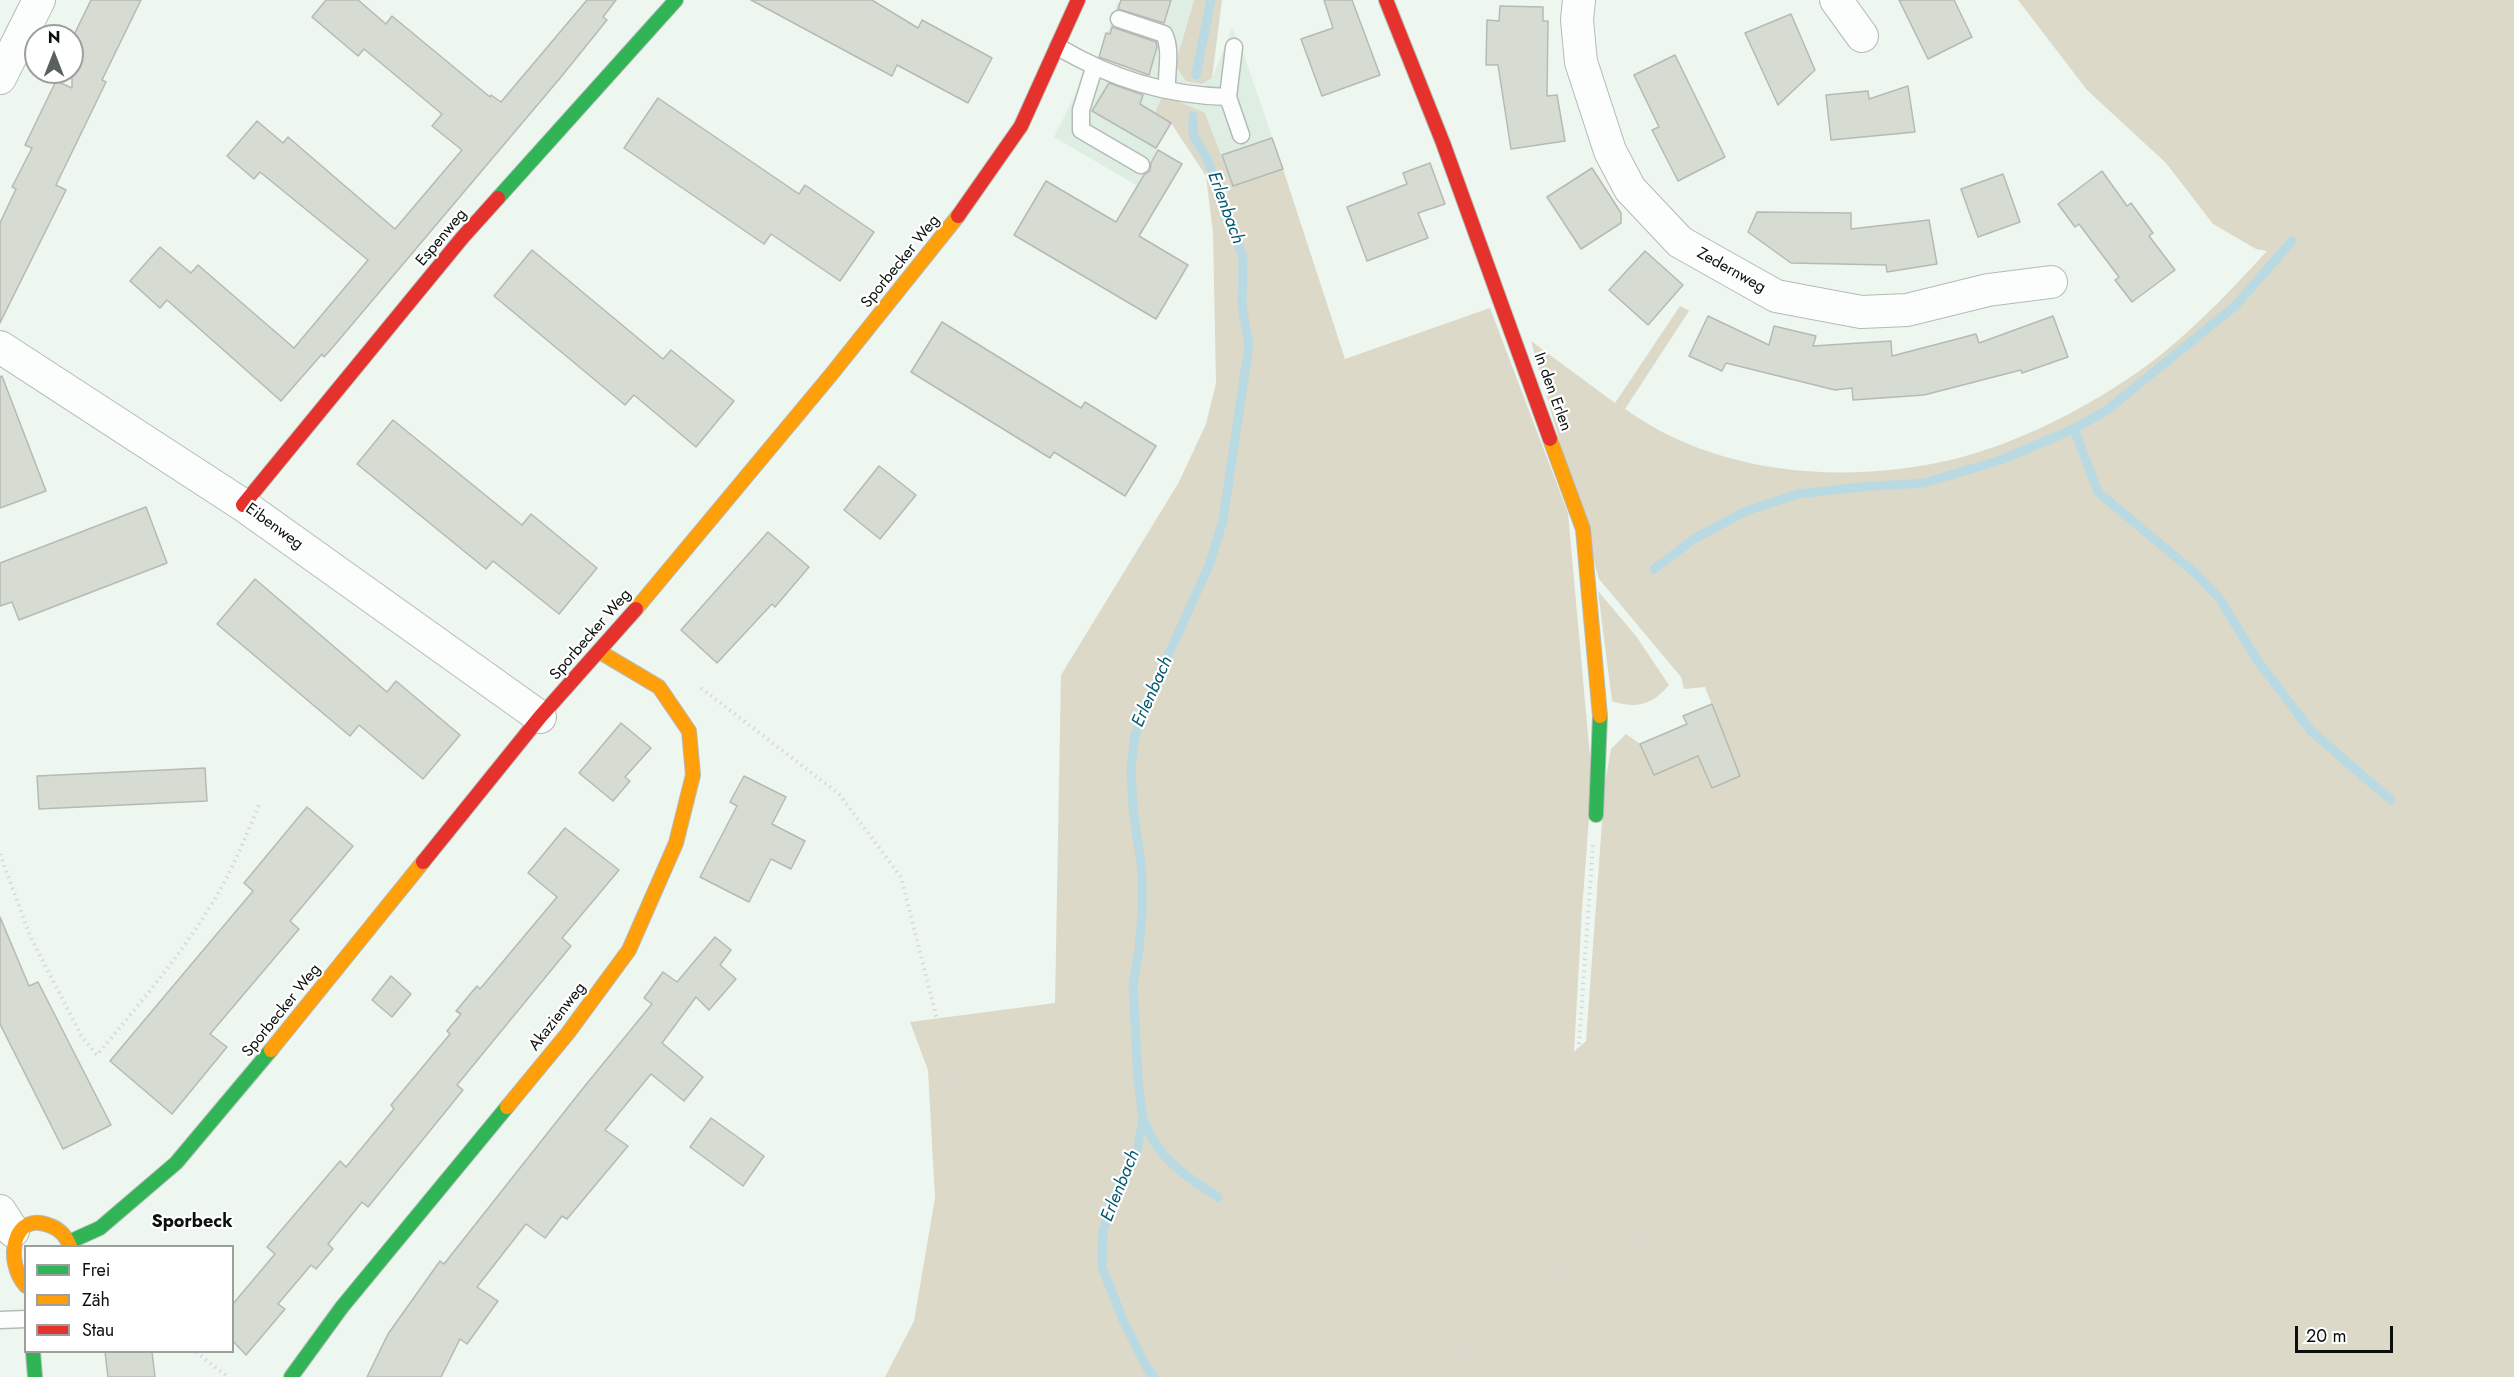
<!DOCTYPE html>
<html>
<head>
<meta charset="utf-8">
<style>
  body { margin:0 }
  #map { position:relative; width:2514px; height:1377px; overflow:hidden; background:#eef6f0; font-family:Jost,sans-serif }
  canvas { display:block }
  .legend { position:absolute; left:24px; top:1245px; width:210px; height:108px; box-sizing:border-box; background:#fff; border:2px solid #9d9f9e; margin:0; padding:8px 10px; list-style:none; font-size:18px; color:#0a100c }
  .legend li { display:flex; align-items:center; gap:12px; height:30px }
  .legend b { width:30px; border:2px solid #9d9f9e }
  .north { position:absolute; left:24px; top:24px; width:60px; height:60px; box-sizing:border-box; background:#fff; border:2px solid #9d9f9e; border-radius:50%; rotate:0deg; font-size:16px; font-weight:700; line-height:24px; text-align:center; color:#0a100c }
  .north::after { content:''; display:block; margin:auto; width:21px; height:27px; background:#5a605c; clip-path:polygon(50% 0,100% 100%,50% 72%,0 100%) }
  .scale { position:absolute; left:2295px; top:1326px; width:98px; height:27px; box-sizing:border-box; border:3px solid #0a100c; border-top:0; padding-left:8px; font-size:18px; line-height:21px; white-space:nowrap; color:#0a100c; -webkit-text-stroke:4px #fff; paint-order:stroke }
</style>
</head>
<body>
<div id="map">
<canvas width="2514" height="1377"></canvas>
<ul class="legend">
<li><b style="height:8px;background:#30b455"></b>Frei</li>
<li><b style="height:8px;background:#ff9f0a"></b>Zäh</li>
<li><b style="height:8px;background:#e5322d"></b>Stau</li>
</ul>
<div class="north">N</div>
<div class="scale">20 m</div>
</div>
<script>
const ctx = document.querySelector('canvas').getContext('2d');
ctx.lineJoin = 'round';
function fillPath(path, color) {
  ctx.fillStyle = color;
  ctx.fill(path, 'evenodd');
}
function stroke(path, color, width, dash) {
  ctx.strokeStyle = color;
  ctx.lineWidth = width;
  ctx.lineCap = dash ? 'butt' : 'round';
  ctx.setLineDash(dash || []);
  ctx.stroke(path);
}
function drawText(font, color, halo, rows, align = 'center') {
  ctx.font = font + ' Jost,sans-serif';
  ctx.lineWidth = 4.5;
  ctx.setLineDash([]);
  ctx.textBaseline = 'middle';
  ctx.strokeStyle = halo;
  ctx.fillStyle = color;
  for (const [text, x, y, turn = 0] of rows) {
    ctx.save();
    ctx.translate(x, y);
    ctx.rotate((+turn || 0) * Math.PI / 180);
    ctx.textAlign = isNaN(turn) ? turn : align;
    if (halo) ctx.strokeText(text, 0, 0);
    ctx.fillText(text, 0, 0);
    ctx.restore();
  }
}
fillPath(new Path2D(`
  M1121,0h73l-13,42 21,42 10,-6 20,-50 8,15 43,126 -50,17 -28,-73 -34,10 -15,25 26,16 -22,35 -106,-62 29,-58 16,-20 18,-56z`), '#deeee3');
fillPath(new Path2D(`
  M1194,0h28l-10,78 -10,6 -16,-3 -11,-16z
  M2018,0h496v1377h-1629l29,-56 21,-123 -7,-128 -18,-48 145,-19 6,-328 118,-193 27,-58 10,-41 -3,-150 -7,-57 -35,-53 -16,-10 8,-18 42,18 28,73 50,-17 62,190 145,-51 78,205 24,266 -10,131 -8,142 12,-11 19,-259 6,-33 15,-15 14,10 14,31 44,-19 14,32 28,-12 -35,-89 -21,2 -3,-12 -82,-98 -68,-238 84,62 65,-97 9,5 -64,98c93,67 221,76 330,50 71,-18 152,-61 208,-106 38,-31 71,-66 104,-102l-11,-2 -43,-25 -47,-61 -79,-73z
  M1598,591l38,45 33,49c-16,19 -33,25 -57,16z`), '#dcd9c8');
stroke(new Path2D(`
  M1196,75l15,-75
  M2074,429l24,63 98,82 24,25 37,61 54,71 80,69
  M1654,569l40,-30 52,-28 52,-17 63,-7 63,-4 77,-23 73,-31 33,-19 128,-104 57,-65
  M1143,1119c16,41 40,55 75,78
  M1154,1377l-7,-9 -24,-48 -21,-53 1,-36 17,-49 16,-26 7,-37 -5,-39 -5,-95 6,-35 3,-37v-42l-9,-63 -2,-37 4,-36 11,-31 64,-141 13,-43 26,-175 -7,-39 1,-49 -36,-98 -14,-25v-18`), '#b9d9e3', 9);
const building = new Path2D(`
  M91,0h50l-39,80 4,2 -50,103 10,5 -66,133v-100l16,-34 -4,-2 20,-39 -7,-3 31,-64 16,7v-49z
  M326,0h32l28,24 6,-8 98,81 1,-2 10,7 86,-102h29l-13,17 4,3 -46,57 -228,270 -9,10 -2,-3 -41,47 -114,-101 -7,8 -30,-27 30,-34 31,26 7,-8 96,83 74,-88 -108,-88 -6,7 -27,-23 30,-35 26,22 5,-6 107,92 67,-79 -30,-24 10,-12 -78,-65 -6,7 -46,-39z
  M751,0h121l46,28 4,-8 70,38 -24,45 -71,-38 -5,11z
  M1121,0h50l-7,23 -46,-14z
  M1324,0h28l28,75 -58,21 -21,-57 32,-11z
  M1899,0h55l18,37 -44,22z
  M1500,6l43,1v14h5l-1,75 10,-1 8,46 -54,8 -13,-84h-12l1,-45 12,1z
  M1791,14l24,56 -37,35 -33,-72z
  M1112,27l44,15 1,5 -8,28 -50,-18 7,-24 4,1z
  M1675,55l50,102 -47,24 -26,-51 7,-3 -25,-52z
  M1109,83l34,12 -3,9 31,19 -15,25 -64,-37z
  M1908,86l7,46 -84,8 -5,-45 42,-4 1,8z
  M658,98l141,96 6,-9 69,47 -34,49 -69,-47 -7,10 -140,-96z
  M1272,138l11,31 -50,17 -11,-31z
  M1158,150l24,14 -43,72 49,29 -32,54 -142,-84 32,-54 70,41 28,-47 6,-4 1,-8z
  M1430,163l15,41 -27,9 10,25 -61,23 -20,-54 60,-23 -4,-11z
  M1592,168l29,45v10l-40,26 -34,-52z
  M2102,171l25,35 4,-3 22,30 -4,3 26,34 -43,32 -17,-22 4,-3 -40,-53 -4,3 -17,-23z
  M2003,174l17,48 -42,15 -17,-48z
  M1757,212l94,1v16l78,-9 8,44 -50,8 -1,-7 -95,-2 -43,-31z
  M532,250l131,109 8,-9 63,51 -38,46 -62,-52 -9,10 -131,-109z
  M1645,251l38,34 -35,40 -39,-35z
  M1708,316l61,29 5,-19 42,10 -3,10 78,-5 1,15 84,-22 3,9 74,-27 15,41 -46,16 -1,-3 -97,25 -71,5 -1,-12 -17,2 -109,-27 -4,8 -33,-15z
  M942,322l139,86 4,-6 71,44 -31,50 -71,-44 -4,6 -139,-86z
  M2,376l44,115 -46,17v-131z
  M393,420l129,105 9,-11 66,54 -38,46 -66,-53 -7,8 -129,-105z
  M879,466l37,29 -36,44 -36,-29z
  M146,507l21,56 -148,57 -7,-18 -12,4v-43z
  M768,532l41,35 -34,40 -3,-3 -55,59 -36,-33z
  M255,579l132,113 9,-11 64,54 -37,44 -64,-54 -9,11 -133,-112z
  M1712,704l28,72 -28,12 -14,-32 -44,19 -14,-31 47,-20 -4,-8z
  M621,723l30,25 -26,29 5,4 -17,20 -34,-28z
  M205,768l2,33 -168,8 -2,-33z
  M744,776l42,21 -14,27 33,17 -14,28 -20,-10 -22,43 -49,-25 37,-71 -7,-4z
  M307,807l46,39 -63,75 9,8 -89,105 17,13 -55,67 -62,-53 143,-170 -9,-8z
  M565,828l54,42 -57,68 9,8 -114,139 6,5 -95,117 -6,-5 -34,42 5,5 -17,20 -5,-4 -33,39 7,5 -39,46 -14,-15v-35l43,-51 -8,-7 73,-86 6,6 48,-58 -3,-4 59,-71 -3,-3 14,-17 -5,-3 21,-25 3,3 77,-92 -29,-24z
  M0,917l29,69 9,-4 73,143 -48,24 -63,-125z
  M715,937l16,13 -11,15 16,14 -27,31 -13,-13 -34,46 41,34 -19,24 -33,-27 -46,56 23,16 -61,73 -5,-3 -17,22 -19,-14 -49,63 21,14 -31,43 -7,-5 -19,38h-74l21,-43 52,-73 4,3 140,-177 68,-83 -8,-6 19,-26 14,10z
  M391,976l20,18 -19,23 -20,-17z
  M711,1118l53,38 -21,30 -53,-39z
  M105,1352h47l3,25h-47z`);
fillPath(building, '#d6dcd1');
stroke(building, '#b5bab4', 1.5);
const lane = new Path2D(`
  M1119,19l45,15c8,16 2,38 3,56
  M1058,47c55,32 106,48 170,50
  M1234,47l-6,50 13,38
  M1094,68l-13,42v20l60,35
  M0,1320l26,-1`);
const street = new Path2D(`
  M1579,0l-2,20 4,42 29,89 20,38 50,53 96,54 85,16 46,-2 81,-20 63,-8
  M1836,0l26,36
  M0,78l39,-78
  M0,347l243,158 297,212
  M0,1211l13,20`);
const fast = new Path2D(`
  M498,198l178,-198
  M1596,815l4,-99
  M69,1242l31,-14 76,-65 95,-113
  M33,1352l2,25
  M291,1377l51,-70 165,-200`);
const slow = new Path2D(`
  M1550,439l33,90 17,187
  M636,609l194,-233 128,-160
  M271,1050l152,-188
  M507,1107l61,-74 61,-83 47,-107 17,-68 -4,-44 -30,-44 -59,-35
  M26,1286c-22,-24 -14,-77 25,-60 10,4 15,10 19,20`);
const jam = new Path2D(`
  M1386,0l57,143 107,296
  M958,216l63,-90 57,-126
  M243,505l219,-267 36,-40
  M423,862l117,-145 96,-108`);
stroke(lane, '#b4bbb6', 19);
stroke(street, '#b4bbb6', 34);
stroke(fast, '#b4bbb6', 16);
stroke(slow, '#b4bbb6', 16);
stroke(jam, '#b4bbb6', 16);
stroke(new Path2D(`
  M2133,440l90,-11 88,29 158,-24 45,23
  M701,688l138,106 62,83 46,182 12,140 -28,120 -29,58
  M1593,845l-15,213 52,156 8,31 -8,132
  M0,854l30,82 52,101 15,18c39,-47 79,-94 111,-145 22,-34 37,-71 52,-108
  M1638,1245l424,-310 95,-47 46,-16 40,-6 42,-2 43,5 37,-4 37,-14 112,-117
  M196,1352l32,25
  M1432,1377l198,-163`), '#d7d9d7', 4, [1.5, 4.5]);
stroke(lane, '#fcfefd', 16);
stroke(street, '#fcfefd', 32);
stroke(fast, '#30b455', 14);
stroke(slow, '#ff9f0a', 14);
stroke(jam, '#e5322d', 14);
drawText('16px', '#0a100c', '#fff', [
  ["Espenweg",442,238,-50],
  ["Sporbecker Weg",901,262,-51],
  ["Zedernweg",1731,271,29],
  ["In den Erlen",1552,392,70],
  ["Eibenweg",274,527,36],
  ["Sporbecker Weg",591,635,-49],
  ["Sporbecker Weg",282,1011,-51],
  ["Akazienweg",558,1017,-52]
]);
drawText('italic 18px', '#005971', '#fff', [
  ["Erlenbach",1225,208,70],
  ["Erlenbach",1153,692,-66],
  ["Erlenbach",1121,1186,-68]
]);
drawText('bold 18px', '#0a100c', '#fff', [
  ["Sporbeck",192,1223]
]);
</script>
</body>
</html>
